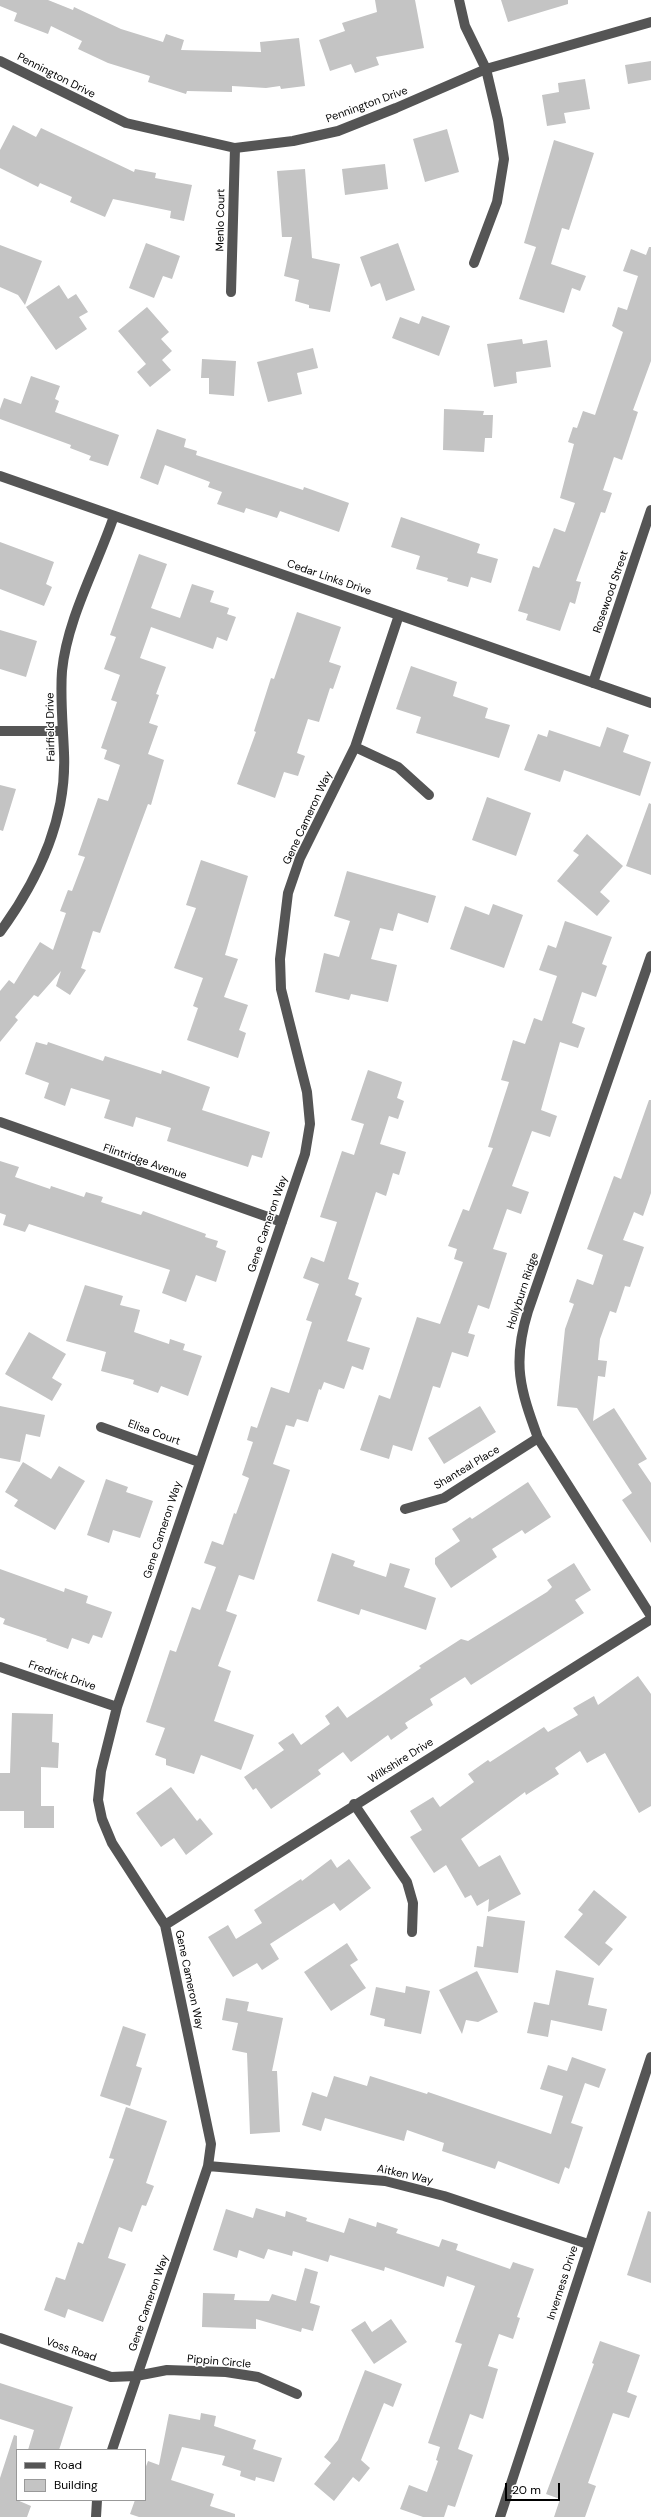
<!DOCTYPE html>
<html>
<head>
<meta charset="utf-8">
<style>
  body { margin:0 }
  #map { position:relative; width:651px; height:2517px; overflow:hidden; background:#fff; font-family:"DM Sans",sans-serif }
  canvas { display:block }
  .legend { position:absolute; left:16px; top:2449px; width:130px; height:52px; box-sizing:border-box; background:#fff; border:1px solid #999; margin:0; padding:5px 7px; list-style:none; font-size:12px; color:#000 }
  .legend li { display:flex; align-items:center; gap:8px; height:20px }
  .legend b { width:20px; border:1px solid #999 }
  .scale { position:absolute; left:505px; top:2483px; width:55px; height:18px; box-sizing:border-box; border:2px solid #000; border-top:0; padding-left:5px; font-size:12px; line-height:14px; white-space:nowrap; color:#000; -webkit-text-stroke:3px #fff; paint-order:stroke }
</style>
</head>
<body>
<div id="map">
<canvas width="651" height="2517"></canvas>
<ul class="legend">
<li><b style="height:5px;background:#555"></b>Road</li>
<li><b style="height:11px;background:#c4c4c4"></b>Building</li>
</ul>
<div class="scale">20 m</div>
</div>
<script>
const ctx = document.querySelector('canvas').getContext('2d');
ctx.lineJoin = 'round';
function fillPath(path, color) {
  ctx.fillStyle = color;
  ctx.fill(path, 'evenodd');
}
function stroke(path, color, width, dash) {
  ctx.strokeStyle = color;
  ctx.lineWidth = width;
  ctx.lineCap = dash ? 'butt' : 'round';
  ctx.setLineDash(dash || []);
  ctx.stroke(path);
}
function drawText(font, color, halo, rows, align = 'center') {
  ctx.font = font + ' "DM Sans",sans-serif';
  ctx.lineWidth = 3;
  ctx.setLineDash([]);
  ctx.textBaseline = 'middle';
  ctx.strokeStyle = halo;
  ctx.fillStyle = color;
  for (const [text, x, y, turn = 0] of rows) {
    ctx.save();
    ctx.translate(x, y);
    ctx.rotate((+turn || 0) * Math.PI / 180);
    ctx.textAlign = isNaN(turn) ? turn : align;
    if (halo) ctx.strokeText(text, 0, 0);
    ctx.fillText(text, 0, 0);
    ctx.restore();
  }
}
fillPath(new Path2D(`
  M0,0h48l25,10 1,-3 47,22 42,13 3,-8 18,6 -3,10 80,2 -1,-10 39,-4 6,48 -24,3 -1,-3 -14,2 -34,-2v6l-45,-1 -1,3 -38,-12 2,-6 -42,-13 -30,-14 4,-8 -31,-15 -3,8 -34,-13 3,-8 -17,-7z
  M375,0h40l9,48 -48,9 3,8 -24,8 -4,-9 -21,7 -11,-31 26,-9 -3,-8 35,-11z
  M501,0h67v4l-60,18z
  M651,61v19l-23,4 -3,-19z
  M585,79l5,30 -26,4 2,10 -19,3 -5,-31 17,-3 -1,-9z
  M13,125l23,12 5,-9 93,44 1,-3 21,4 -1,5 37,7 -8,36 -14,-3 1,-7 -58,-12 -8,18 -35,-15 2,-5 -32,-14 -2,4 -38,-19v-18z
  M447,129l12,43 -34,10 -12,-43z
  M554,140l40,13 -25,77 -7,-2 -11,36 35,12 -6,15 -8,-3 -8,25 -45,-14 17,-52 -12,-4z
  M385,164l3,25 -43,6 -3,-26z
  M305,169l7,89 28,6 -10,48 -21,-4v-3l-14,-4 4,-21 -15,-4 8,-39h-10l-5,-66z
  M146,243l34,13 -8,23 -9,-3 -9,22 -25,-10z
  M398,243l17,47 -29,11 -6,-18 -9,4 -11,-30z
  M0,245l42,16 -17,44 -7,-10 -18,-8z
  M649,247h2v114l-18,49 5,2 -16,48 -8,-3 -11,33 9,3 -7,20 -4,-1 -25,69 5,1 -6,22 -5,-2 -10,29 -34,-11 2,-6 -10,-3 15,-45 6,2 15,-40 11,4 10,-29 -15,-5 14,-54 -6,-2 5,-15 4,1 6,-17 12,4 28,-83 -11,-6 6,-19 9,3 11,-34 -15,-5 8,-22 15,6z
  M59,285l9,14 8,-5 12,18 -9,5 8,12 -31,21 -30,-43z
  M147,307l22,25 -8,7 11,12 -10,9 9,10 -21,17 -13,-15 9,-8 -28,-33z
  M422,316l28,10 -11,30 -47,-18 8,-21 19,7z
  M522,339l1,5 24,-4 4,27 -35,5 1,11 -23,4 -7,-43z
  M313,348l5,20 -21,5 5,21 -34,8 -11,-40z
  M202,359l34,2 -2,35 -25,-2v-16h-8z
  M31,376l29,10 -5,13 4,2 -4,11 64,23 -11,31 -19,-6 2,-4 -21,-8 1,-3 -71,-26v-10l4,-11 17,6z
  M444,409l40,2 -1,4h10l-1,23h-7l-1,14 -41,-2z
  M157,429l29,10 -2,8 13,4 -1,4 107,35 1,-3 45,16 -10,29 -59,-21 -3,7 -31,-10 -2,5 -27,-9 5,-12 -14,-5 2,-5 -45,-17 -7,20 -18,-7z
  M401,517l79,27 -3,9 21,6 -7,24 -20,-6 -3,10 -21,-6 1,-3 -32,-9 4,-13 -29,-9z
  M0,542l54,20 -8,22 6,3 -8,19 -44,-17z
  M139,554l28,10 -16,44 29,10 12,-34 22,7 -4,11 19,6 -2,6 9,3 -9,24 -10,-4 -4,12 -62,-22 -11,31 26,9 -10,27 3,1 -10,28 9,3 -10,28 16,6 -13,45 -3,-1 -48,129 -7,-2 -12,37 5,2 -16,25 -14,-9 5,-15 -23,26 -4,-2 -19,22 3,3 -18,22v-51l9,-11 5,4 26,-42 13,8 13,-37 -6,-2 8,-21 4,1 13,-34 -7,-2 20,-57 10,3 12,-36 -16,-6 3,-9 -6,-2 16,-46 -6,-2 9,-25 -16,-6 12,-32 -6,-2z
  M297,612l44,15 -12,35 12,4 -8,23 -3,-1 -11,34 -11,-3 -11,34 8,3 -7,20 -14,-4 -9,26 -38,-14 19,-52 -2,-1 17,-53 3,1z
  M0,630l37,11 -11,36 -26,-8z
  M411,666l46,16 -4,14 35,12 -3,10 25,7 -11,33 -83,-25 5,-16 -25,-8z
  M607,727l22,8 -6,17 28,10 -11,34 -76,-26 -4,12 -36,-12 14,-36 9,3 2,-7 51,17z
  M0,785l16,4 -13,42 -3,-1z
  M487,797l44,16 -15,43 -44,-16z
  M649,803l2,1v71l-25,-9z
  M587,834l36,32 -23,26 10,9 -13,15 -40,-35 22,-26 -6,-4z
  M201,860l47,16 -23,79 13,4 -14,38 24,8 -9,25 7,3 -8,25 -51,-18 11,-32 -5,-2 10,-28 -29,-10 22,-60 -10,-3z
  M347,871l89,25 -8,27 -30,-10 -5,18 -13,-3 -9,31 26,6 -9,37 -37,-8 -2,6 -34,-8 9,-39 15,4 11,-36 -16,-5z
  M493,904l30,11 -19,53 -54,-19 15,-43 24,9z
  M565,921l47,16 -10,27 5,2 -11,31 -14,-5 -10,31 13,5 -7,20 -18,-6 -19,68 16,6 -7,21 -18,-6 -20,55 17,6 -8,22 -14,-5 -14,40 14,4 -18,56 -11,-4 -10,28 7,2 -7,22 -16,-5 -12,36 -7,-2 -21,65 -19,-6 -4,14 -29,-9 19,-55 11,4 27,-82 23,7 23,-62 -9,-3 3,-10 -9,-3 15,-37 6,2 24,-63 -5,-1 21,-65 -8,-2 12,-40 12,4 9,-26 8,3 15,-45 -18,-6 9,-25 8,3z
  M36,1042l11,3 1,-3 55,19 2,-5 56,18 1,-4 48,17 -8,23 68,22 -8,26 -10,-3 -4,12 -81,-26 4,-13 -35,-11 -3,10 -29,-9 6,-18 -39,-12 -6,18 -21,-8 5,-15 -24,-9z
  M368,1070l34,12 -5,16 7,3 -6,18 -9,-3 -9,28 26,8 -7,23 -6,-2 -7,23 -10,-4 -28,87 11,4 -4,12 7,3 -15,43 23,7 -7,22 -11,-4 -8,23 -20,-7 -3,8 -2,-1 -11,33 -11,-3 -3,8 -8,-2 -13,39 17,6 -36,110 -15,-5 -13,36 11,4 -19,51 13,5 -17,50 40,14 -13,35 -40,-15 -7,19 -28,-9v-6l-11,-4 10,-27 -19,-6 24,-72 6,2 16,-45 8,3 16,-43 -12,-4 8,-22 11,4 11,-32 2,1 13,-36 -7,-3 11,-33 -6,-2 4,-14 6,2 14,-41 18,6 23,-71 -6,-2 13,-36 -16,-6 8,-21 13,5 13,-40 -17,-5 22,-66 12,4 10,-31 -13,-4z
  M649,1100h2v93l-8,23 -9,-4 -11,28 21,7 -14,40 -5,-1 -9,27 -6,-2 -10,28 -2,21 9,1 -2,16 -7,-1 -5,45 21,-13 33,51 -9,5 13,19v60l-29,-43 10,-7 -55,-85 -20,-2 8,-77 9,-25 -5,-2 8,-23 16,6 10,-30 -16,-6 27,-73 7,3z
  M0,1161l19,6 -4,10 35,12 1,-3 33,11 2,-5 17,5 -2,5 40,13 2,-4 63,23 -1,3 13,4 -2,6 10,4 -10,31 -20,-7 -10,27 -24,-9 8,-23 -141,-46 -4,8 -22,-7 3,-10 -6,-2z
  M85,1285l38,11 -3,9 20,5 -6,22 35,12 1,-5 15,5 -2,6 19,6 -14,40 -27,-10 -3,7 -25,-9 1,-4 -33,-9 5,-19 -40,-11z
  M29,1332l37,22 -14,24 10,6 -10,17 -47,-27z
  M0,1406l45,9 -5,22 -14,-3 -6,28 -20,-4z
  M480,1406l16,26 -52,32 -16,-26z
  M23,1462l28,17 8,-13 26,15 -30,49 -41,-24 4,-6 -13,-8z
  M106,1479l22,8 -2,5 27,9 -13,37 -27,-8 -4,13 -22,-8z
  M528,1482l23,35 -26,17 -3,-4 -30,19 5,8 -46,31 -16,-24v-6l25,-17 -8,-12 18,-12 2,2z
  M332,1553l23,8 -2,5 33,11 4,-14 20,6 -6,18 32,11 -10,32 -65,-21 -2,6 -42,-14z
  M574,1563l17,27 -16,10 9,13 -113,72 -6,-8 -35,22 3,6 -28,18 3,5 -17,12 -3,-5 -37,27 -8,-10 -25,18 3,4 -50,35 -15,-21 -3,2 -9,-13 40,-27 -6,-7 15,-10 8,12 29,-21 -5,-8 13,-10 9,12 74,-50 -2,-2 42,-27 7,2 79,-49 5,-5 -5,-7z
  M0,1569l64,23 1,-4 23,8 -2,7 26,9 -10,26 -9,-3 -4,9 -17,-6 -4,11 -22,-8 1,-2 -44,-15 2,-5 -5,-2z
  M638,1676l13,18v112l-12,7 -34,-60 -18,10 -7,-12 -25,17 4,6 -33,21 -1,-3 -64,47 18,28 21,-12 21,39 -33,18 1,-13 -12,7 -6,-11 -6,3 -19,-33 -12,8 -24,-36 12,-7 -12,-19 23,-14 7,10 34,-25 -6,-8 20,-14 2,2 54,-35 4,5 30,-17 -5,-7 21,-12 4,9z
  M12,1713l41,1 -1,28 7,1 -1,25 -17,-1v39h13v22h-30v-17h-24v-38h10z
  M171,1787l26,34 3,-3 13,16 -27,21 -12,-17 -13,9 -25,-34z
  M331,1859l6,9 12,-9 22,29 -31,23 -6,-8 -64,41 9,15 -17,11 -5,-7 -24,14 -25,-40 20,-12 8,14 26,-16 -8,-13 47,-31 1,2z
  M594,1890l33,27 -22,26 8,6 -14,17 -35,-29 19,-23 -5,-4z
  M487,1916l38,5 -7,52 -44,-6 3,-21 6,1z
  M347,1943l11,17 -8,5 16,23 -35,23 -27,-39z
  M556,1970l38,8 -6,27 19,4 -5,22 -51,-11 -3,17 -21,-4 7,-31 15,3z
  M477,1971l21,41 -20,10 -12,-2 -4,14 -23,-44z
  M406,1986l24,5 -9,43 -37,-8 1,-7 -15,-4 6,-28 29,6z
  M226,1998l23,4 -2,9 36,7 -11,53h5l3,61 -30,2 -3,-81 -15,-3 6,-27 -16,-3z
  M123,2026l23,8 -10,32 6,2 -12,38 -30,-10z
  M572,2057l34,12 -7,19 -14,-5 -14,40 12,4 -14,42 -4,-2 -6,17 -61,-23 -3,8 -53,-18 2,-8 -37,-13 -3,11 -79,-23 -4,13 -19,-6 10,-33 15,5 7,-21 33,10 3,-10 57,18 1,-2 123,42 12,-38 -23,-7 8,-24 19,6z
  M126,2107l41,14 -21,62 8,3 -8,20 -4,-1 -10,27 -13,-5 -11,31 18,6 -23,58 -35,-13 -3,9 -21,-8 12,-33 9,3 13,-38 5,2 31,-85 -5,-1z
  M256,2208l29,9 1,-6 21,7 -1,3 38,12 5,-15 27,9 1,-5 21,7 -2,4 43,14 3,-8 16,5 -2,6 54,19 3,-7 21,7 -17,48 3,1 -7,21 -14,-5 -11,32 10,3 -15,50 -13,-5 -12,35 15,6 -18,52 -7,-2 -4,12h-21l-23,-8 9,-24 18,7 11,-31 -2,-1 4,-13 -12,-4 34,-99 -7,-2 20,-56 -28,-10 -3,11 -59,-20 -1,4 -54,-16 -2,7 -35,-11 -1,5 -24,-7 -4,10 -25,-9 -2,8 -24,-8 13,-41 27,9z
  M648,2211l3,1v71l-24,-8z
  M305,2268l13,4 -8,31 10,3 -7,25 -11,-3 -1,4 -45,-13v10l-54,-2 1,-34 32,1 -1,6 35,1 3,-7 24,7z
  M391,2319l16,23 -33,22 -23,-34 14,-9 7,11z
  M600,2341l40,14 -13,37 10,4 -8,22 -16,-5 -25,70 8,3 -11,31h-31l6,-18 -14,-5 48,-130 -2,-1z
  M365,2370l37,14 -9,23 -9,-4 -23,57 9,8 -11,14 -6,-5 -19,24 -20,-17 17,-21 -7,-6 14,-17z
  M0,2383l73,24 -14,43h-31l6,-20 -34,-11z
  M201,2413l15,3 -2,10 42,14 -3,9 29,9 -8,24 -18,-5 -1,4 -15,-5 1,-5 -19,-6 3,-9 -43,-9 -11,33 43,14 -4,12 25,8v3h-96l-9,-3 5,-14h10v-31l3,-8 11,4 10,-51 31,6z
  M14,2435l3,1v64l14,6 -4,11h-27v-39z`), '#c4c4c4');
stroke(new Path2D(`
  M459,0l6,26 21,43 12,51 6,39 -7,43 -23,61
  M0,61l126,62 109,25 58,-7 45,-10 58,-23 90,-39 165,-47
  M231,292l4,-144
  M0,476l651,227
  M593,683l58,-173
  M0,731h62
  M355,747l43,20 31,28
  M0,932c38,-52 67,-113 64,-179 -1,-27 -4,-55 -2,-82 5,-52 35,-105 52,-155
  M651,956l-123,355c-16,52 -8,78 10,127l113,178
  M0,1122l282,100
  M101,1427l98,35
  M405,1509l39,-11 94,-60
  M0,1667l117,40
  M354,1804l53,78 6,21 -1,29
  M165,1925l486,-306
  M208,2166l177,15 59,15 144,48
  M0,2338l111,39 25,-1 31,-6 59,2 32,5 39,17
  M112,2450l96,-284 3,-22 -46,-219 -53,-82 -10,-24 -4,-19 3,-29 16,-64 188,-553 5,-30 -3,-32 -26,-103 -1,-30 8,-66 12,-35 55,-111 44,-132
  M96,2517l1,-17
  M500,2517l151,-460`), '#555', 10);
drawText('11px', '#000', '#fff', [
  ["Pennington Drive",56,76,27],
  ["Pennington Drive",367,105,-20],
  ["Menlo Court",221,220,-89],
  ["Cedar Links Drive",329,578,19],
  ["Rosewood Street",611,592,-71],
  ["Fairfield Drive",51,727,-91],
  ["Gene Cameron Way",308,818,-65],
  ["Flintridge Avenue",145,1162,19],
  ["Gene Cameron Way",268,1224,-71],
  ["Hollyburn Ridge",523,1291,-72],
  ["Elisa Court",154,1433,20],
  ["Shanteal Place",467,1468,-31],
  ["Gene Cameron Way",163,1530,-72],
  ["Fredrick Drive",62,1676,19],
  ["Wilkshire Drive",401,1761,-32],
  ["Gene Cameron Way",189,1980,78],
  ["Aitken Way",405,2175,13],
  ["Inverness Drive",563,2283,-72],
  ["Gene Cameron Way",149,2303,-71],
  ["Voss Road",71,2350,19],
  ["Pippin Circle",219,2362,5]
]);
</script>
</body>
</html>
